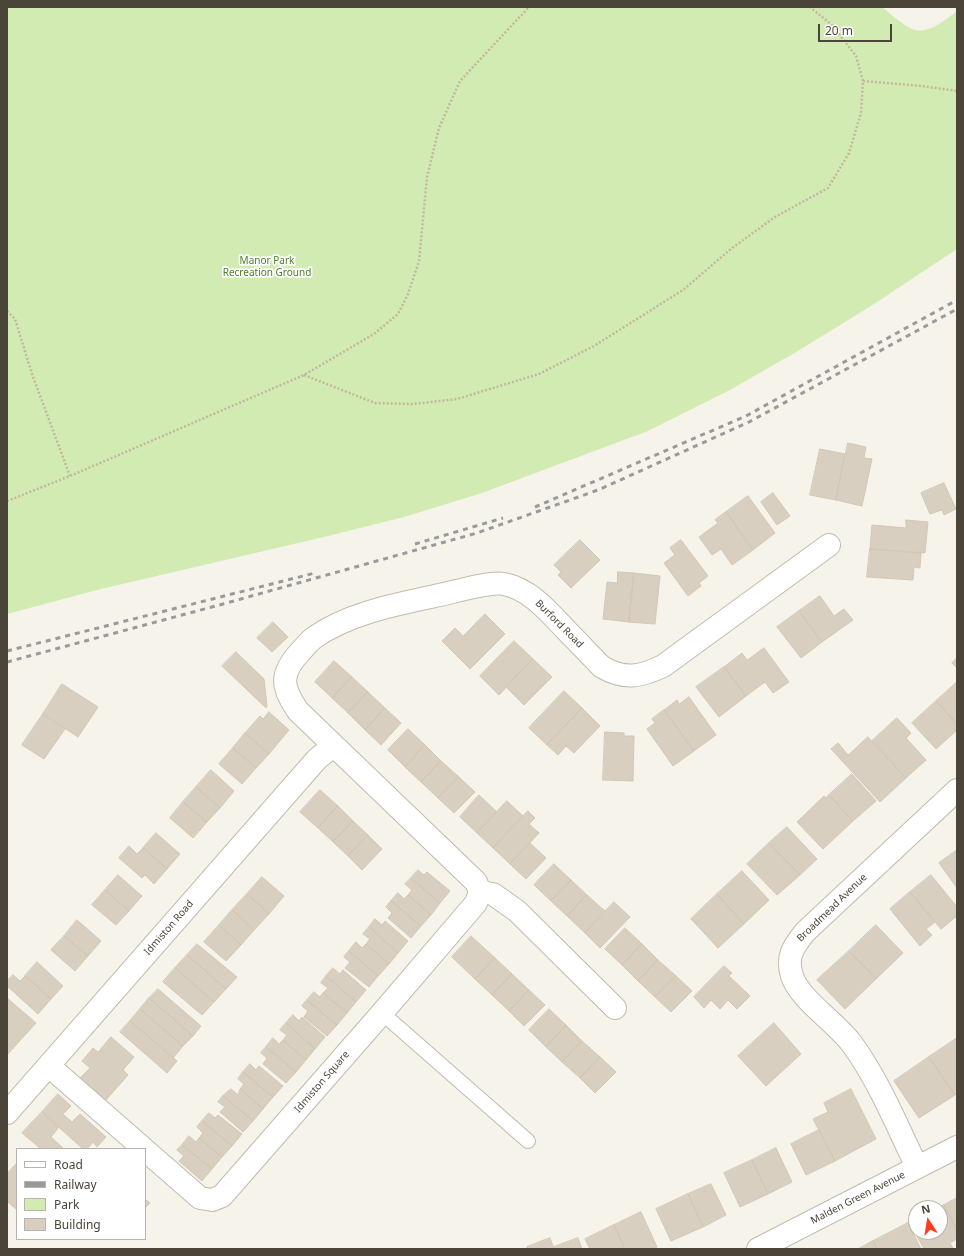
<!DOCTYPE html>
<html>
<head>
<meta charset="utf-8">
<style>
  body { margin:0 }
  #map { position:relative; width:964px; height:1256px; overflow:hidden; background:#f6f3eb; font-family:"Noto Sans",sans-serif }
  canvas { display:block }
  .frame { position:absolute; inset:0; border:8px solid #4b4438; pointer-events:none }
  .legend { position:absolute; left:16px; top:1148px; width:130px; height:92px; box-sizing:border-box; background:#fff; border:1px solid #b7b4af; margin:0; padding:5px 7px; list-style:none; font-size:12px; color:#4b4438 }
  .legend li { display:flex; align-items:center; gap:8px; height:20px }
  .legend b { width:20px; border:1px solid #b7b4af }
  .north { position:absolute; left:908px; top:1200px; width:40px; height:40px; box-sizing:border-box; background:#fff; border:1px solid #b7b4af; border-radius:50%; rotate:348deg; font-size:11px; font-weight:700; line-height:16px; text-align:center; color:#4b4438 }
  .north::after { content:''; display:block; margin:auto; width:14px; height:18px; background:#ff3b19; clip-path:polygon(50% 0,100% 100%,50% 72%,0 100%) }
  .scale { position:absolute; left:818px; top:24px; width:74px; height:18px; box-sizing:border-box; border:2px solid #4b4438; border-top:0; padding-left:5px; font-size:12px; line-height:14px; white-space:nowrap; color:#4b4438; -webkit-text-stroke:3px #fff; paint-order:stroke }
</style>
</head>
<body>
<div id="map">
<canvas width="964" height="1256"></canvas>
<div class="frame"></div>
<ul class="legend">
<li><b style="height:5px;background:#fff"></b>Road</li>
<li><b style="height:5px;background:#9a9a9a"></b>Railway</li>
<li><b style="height:11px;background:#d2ebb3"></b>Park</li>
<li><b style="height:11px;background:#d8cfc0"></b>Building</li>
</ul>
<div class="north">N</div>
<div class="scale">20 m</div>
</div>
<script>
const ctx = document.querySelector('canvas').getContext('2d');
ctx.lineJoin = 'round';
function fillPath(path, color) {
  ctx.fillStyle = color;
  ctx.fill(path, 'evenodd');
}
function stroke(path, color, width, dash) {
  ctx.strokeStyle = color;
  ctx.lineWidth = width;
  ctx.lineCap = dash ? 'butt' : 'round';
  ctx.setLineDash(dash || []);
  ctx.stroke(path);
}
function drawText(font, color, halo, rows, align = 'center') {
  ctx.font = font + ' "Noto Sans",sans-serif';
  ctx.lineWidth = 3.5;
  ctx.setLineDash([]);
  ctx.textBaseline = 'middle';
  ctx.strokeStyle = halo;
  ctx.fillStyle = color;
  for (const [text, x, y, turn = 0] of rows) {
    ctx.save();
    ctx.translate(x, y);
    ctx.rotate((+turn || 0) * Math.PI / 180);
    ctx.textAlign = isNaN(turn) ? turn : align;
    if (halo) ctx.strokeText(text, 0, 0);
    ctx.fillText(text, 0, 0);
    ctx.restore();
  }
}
fillPath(new Path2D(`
  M7,7h875c9,7 18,16 28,21 16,9 35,-8 47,-17v238l-83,55 -76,47 -70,40 -80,40 -166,62 -78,24 -76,19 -227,53 -94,25z`), '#d2ebb3');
const building = new Path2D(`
  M848,443l18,4 -2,11 8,1 -10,47 -26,-6z
  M820,449l25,5 -9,46 -26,-5z
  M944,483l12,26 -12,6 -2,-5 -12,4 -9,-21z
  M773,493l17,23 -13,9 -16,-23z
  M748,496l27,37 -22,17 -27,-38z
  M726,512l27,38 -21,15 -11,-16 -9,6 -13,-18 19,-14 -3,-3z
  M906,520l22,2 -3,31 -55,-4 2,-24 34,3z
  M580,540l20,20 -29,28 -13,-13 3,-3 -7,-7z
  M681,540l27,36 -9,7 2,3 -13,10 -24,-33 11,-8 -5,-7z
  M870,549l51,4 -1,15 -6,-1 -1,13 -46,-3z
  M618,572l16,1 -5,49 -26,-3 4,-37 10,1z
  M634,573l26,3 -5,48 -26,-2z
  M820,596l14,20 10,-7 9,11 -31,22 -23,-31z
  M799,611l23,31 -21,16 -24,-31z
  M485,614l20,20 -35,35 -28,-28 13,-13 8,8z
  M273,622l15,15 -16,15 -15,-14z
  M514,641l19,18 -34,36 -19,-19z
  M764,648l25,34 -16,11 -8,-11 -19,14 -22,-29 18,-14 5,7z
  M236,652l28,27 3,27 -1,2 -44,-42z
  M957,658v10l-5,-5z
  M533,659l19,18 -28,28 -18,-18z
  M334,661l18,16 -20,21 -17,-16z
  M724,667l22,29 -27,21 -23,-30z
  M352,677l16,15 -20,21 -16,-15z
  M957,682v42l-21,-23z
  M62,684l36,23 -20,30 -35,-23z
  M564,691l18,17 -35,37 -18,-17z
  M368,692l17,16 -20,22 -17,-17z
  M689,697l27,38 -22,16 -30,-41 13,-10 2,4z
  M936,701l21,23v6l-21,19 -24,-26z
  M385,708l16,15 -20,22 -16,-15z
  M582,708l18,18 -26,27 -8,-7 -8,9 -11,-10z
  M664,710l30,41 -21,15 -26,-37 8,-6 -3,-4z
  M269,712l20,18 -20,24 -24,-21 15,-17 3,3z
  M43,714l22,15 -21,30 -22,-14z
  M897,718l14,15 -5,5 20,22 -20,18 -34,-37z
  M408,729l17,16 -20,22 -17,-17z
  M605,732l19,1v3h10l-1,45 -30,-1z
  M245,733l24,21 -13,14 -23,-20z
  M868,737l38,41 -26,24 -49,-53 7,-6 10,12z
  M425,745l16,16 -20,21 -16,-15z
  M233,748l23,20 -14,16 -23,-20z
  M441,761l18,16 -21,21 -17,-16z
  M211,770l23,21 -14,17 -24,-21z
  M852,774l24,27 -23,20 -24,-26z
  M459,777l16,15 -21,21 -16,-15z
  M196,787l24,21 -13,14 -24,-20z
  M320,790l18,16 -20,22 -18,-16z
  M479,795l18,17 -20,21 -17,-16z
  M829,795l24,26 -30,28 -26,-27 27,-26 2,2z
  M507,801l16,15 -30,32 -16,-15z
  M183,802l24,20 -14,16 -23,-20z
  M338,806l15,15 -20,21 -15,-14z
  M528,811l7,7 -6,6 10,9 -29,31 -17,-16z
  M353,821l15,14 -20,21 -15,-14z
  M787,827l30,32 -17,16 -31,-32z
  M156,833l24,21 -13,15 -24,-21z
  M368,835l14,14 -20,21 -14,-14z
  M530,843l16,15 -20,21 -16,-15z
  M769,843l31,32 -23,20 -30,-31z
  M129,846l8,8 6,-6 24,21 -13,15 -9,-9 -3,3 -23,-20z
  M957,850v38l-18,-25z
  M554,864l17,16 -20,21 -17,-16z
  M418,870l6,5 3,-3 23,19 -10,12 -29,-25z
  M742,871l27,29 -25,24 -27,-30z
  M118,875l24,21 -13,15 -24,-21z
  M931,875l26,32v9l-16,13 -31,-37z
  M262,877l22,19 -15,18 -22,-20z
  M411,878l29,25 -9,12 -23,-20 4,-5 -7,-6z
  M571,880l16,15 -20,21 -16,-15z
  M105,890l24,21 -13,14 -24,-20z
  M910,892l25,30 -9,7 6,6 -12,11 -30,-37z
  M398,893l6,6 4,-4 23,20 -10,11 -30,-25z
  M247,894l22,20 -15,16 -22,-20z
  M717,894l27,30 -26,24 -27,-29z
  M587,895l18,16 -20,22 -18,-17z
  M391,901l30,25 -10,12 -23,-20 4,-5 -6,-6z
  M614,902l16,15 -30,31 -15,-15z
  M232,910l22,20 -13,15 -22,-20z
  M375,919l7,6 3,-4 23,20 -10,12 -29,-26z
  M77,920l24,21 -13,15 -24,-20z
  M219,925l22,20 -15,16 -22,-19z
  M876,925l27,28 -27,26 -27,-28z
  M369,927l29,26 -9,11 -23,-20 4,-5 -7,-5z
  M625,928l17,16 -20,21 -17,-16z
  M64,936l24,20 -13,15 -24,-21z
  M471,936l24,22 -20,21 -23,-22z
  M356,942l6,6 4,-4 23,20 -11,12 -29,-25z
  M197,944l40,33 -11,12 -39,-34z
  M642,944l16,16 -20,21 -16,-16z
  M349,951l29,25 -9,11 -24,-19 5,-6 -6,-5z
  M849,951l27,28 -31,30 -28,-29z
  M187,955l39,34 -12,13 -39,-34z
  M495,958l17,16 -20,21 -17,-16z
  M658,960l18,16 -21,21 -17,-16z
  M37,962l26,24 -12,13 -26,-23z
  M724,966l8,7 -3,3 21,20 -13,13 -9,-9 -8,9 -9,-9 -7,8 -10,-11z
  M175,968l39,34 -12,13 -39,-33z
  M333,968l7,6 3,-4 23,20 -10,12 -30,-26z
  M512,974l17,16 -20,21 -17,-16z
  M13,975l7,6 5,-5 26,23 -13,15 -31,-28v-5z
  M326,976l30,26 -9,11 -24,-20 5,-5 -7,-5z
  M676,976l16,15 -21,21 -16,-15z
  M158,989l43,37 -8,10 -44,-38z
  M529,990l16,15 -21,21 -15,-15z
  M314,992l6,5 3,-4 24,20 -10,12 -30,-25z
  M7,998l29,25 -29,32z
  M149,998l44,38 -10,10 -43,-37z
  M307,1000l30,25 -10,11 -23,-19 4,-6 -6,-5z
  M140,1009l43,37 -10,12 -43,-37z
  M549,1009l17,16 -20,22 -17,-17z
  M293,1015l6,6 3,-4 23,20 -10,12 -29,-26z
  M130,1021l47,40 -10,12 -47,-41z
  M286,1023l29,26 -9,11 -23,-20 4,-5 -7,-5z
  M774,1023l27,31 -35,32 -28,-30z
  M566,1025l16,16 -20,21 -16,-15z
  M111,1037l23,20 -11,13 5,5 -22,25 -26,-22 10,-10 -8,-7 11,-13 5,4z
  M273,1038l6,6 4,-4 23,20 -10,12 -30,-25z
  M957,1038v55l-2,2 -26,-38z
  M582,1041l18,16 -20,21 -18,-16z
  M266,1047l30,25 -10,11 -23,-19 4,-6 -6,-5z
  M600,1057l16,15 -21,21 -15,-15z
  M929,1057l26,38 -36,23 -25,-37z
  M250,1064l6,6 3,-4 24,20 -10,11 -30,-25z
  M243,1072l30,25 -10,12 -23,-20 4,-5 -6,-5z
  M231,1089l7,6 2,-6 23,20 -10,12 -30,-25z
  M851,1089l25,50 -41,22 -22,-42 15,-7 -4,-9z
  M58,1094l13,12 -8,8 9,8 8,-8 26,23 -9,10 -4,-5 -6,7h-4l-41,-37z
  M223,1096l30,25 -10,11 -23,-20 5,-5 -7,-5z
  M42,1112l17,15 -8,10 12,11 -1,1h-21l-19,-16z
  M209,1113l6,5 3,-3 24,19 -10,12 -30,-25z
  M202,1121l30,25 -10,11 -23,-19 4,-5 -6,-6z
  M819,1130l16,31 -29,14 -15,-31z
  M189,1136l7,6 3,-4 23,19 -10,12 -30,-24z
  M182,1145l30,24 -10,12 -23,-20 5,-5 -7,-6z
  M776,1148l16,34 -24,12 -16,-34z
  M752,1160l16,34 -28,13 -16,-34z
  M17,1163v47l-10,-9v-27z
  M711,1184l15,31 -23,12 -15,-33z
  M688,1194l15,33 -32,14 -15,-32z
  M957,1198v32l-13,-25z
  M145,1199l5,4 -5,5z
  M944,1205l13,25v9l-7,4 3,5 -29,1 -12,-22 4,-2v7h24v-24h-3z
  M641,1212l16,35 -4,2h-28l-11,-24z
  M908,1223l13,26h-44l-4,-8z
  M614,1225l11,24h-35l-5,-10z
  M550,1238l4,11h-26l-1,-2z
  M578,1238l4,11h-28v-2z
  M873,1241l4,8h-19z`);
fillPath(building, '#d8cfc0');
stroke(building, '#d3c7b3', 1);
const lane = new Path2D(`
  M382,1013l146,128`);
const street = new Path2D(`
  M480,892l-4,-10 -178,-171c-16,-24 -19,-36 2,-59 5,-5 9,-11 15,-15 35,-24 79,-32 120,-41 16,-3 54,-15 69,-12 26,5 45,28 62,46 12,12 24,25 36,37 23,13 38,10 61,-1l166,-121
  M480,892l13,2 24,17 98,97
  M49,1066l95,83
  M7,1113l310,-354 16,-13
  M145,1150l55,48 12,2 10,-4 160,-183 94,-110 4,-11
  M917,1167c-20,-41 -38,-86 -65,-123 -15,-21 -52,-44 -60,-68 -6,-19 1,-29 13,-44l152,-142
  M758,1249l199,-102`);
stroke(lane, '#c2bbad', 16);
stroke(street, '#c2bbad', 24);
stroke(new Path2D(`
  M863,81l59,5 35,5
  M7,311l8,8 17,55 38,102
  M304,375l71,28 38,1 44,-5 82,-25 55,-28 89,-56 49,-42 43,-31 53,-29 21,-35 12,-40 2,-32 -7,-25 -24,-31 -22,-18
  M7,501l63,-25 234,-101 70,-41 24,-20 10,-20 11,-33 8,-84 12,-49 21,-47 69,-74`), '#c5b79e', 2.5, [2, 2]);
stroke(lane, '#fff', 14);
stroke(street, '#fff', 22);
stroke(new Path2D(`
  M535,507l211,-91 211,-116
  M415,544l88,-26
  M7,651l308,-78
  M7,662l216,-58 254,-71 121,-43 151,-68 208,-113`), '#9a9a9a', 3, [5, 5]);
drawText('10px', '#4a8028', '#fff', [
  ["Manor Park",267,261],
  ["Recreation Ground",267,273]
]);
drawText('10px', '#4b4438', '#fff', [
  ["Burford Road",559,624,45],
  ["Broadmead Avenue",832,908,-44],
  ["Idmiston Road",169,928,-49],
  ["Idmiston Square",322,1082,-49],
  ["Malden Green Avenue",858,1198,-27]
]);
</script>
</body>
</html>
